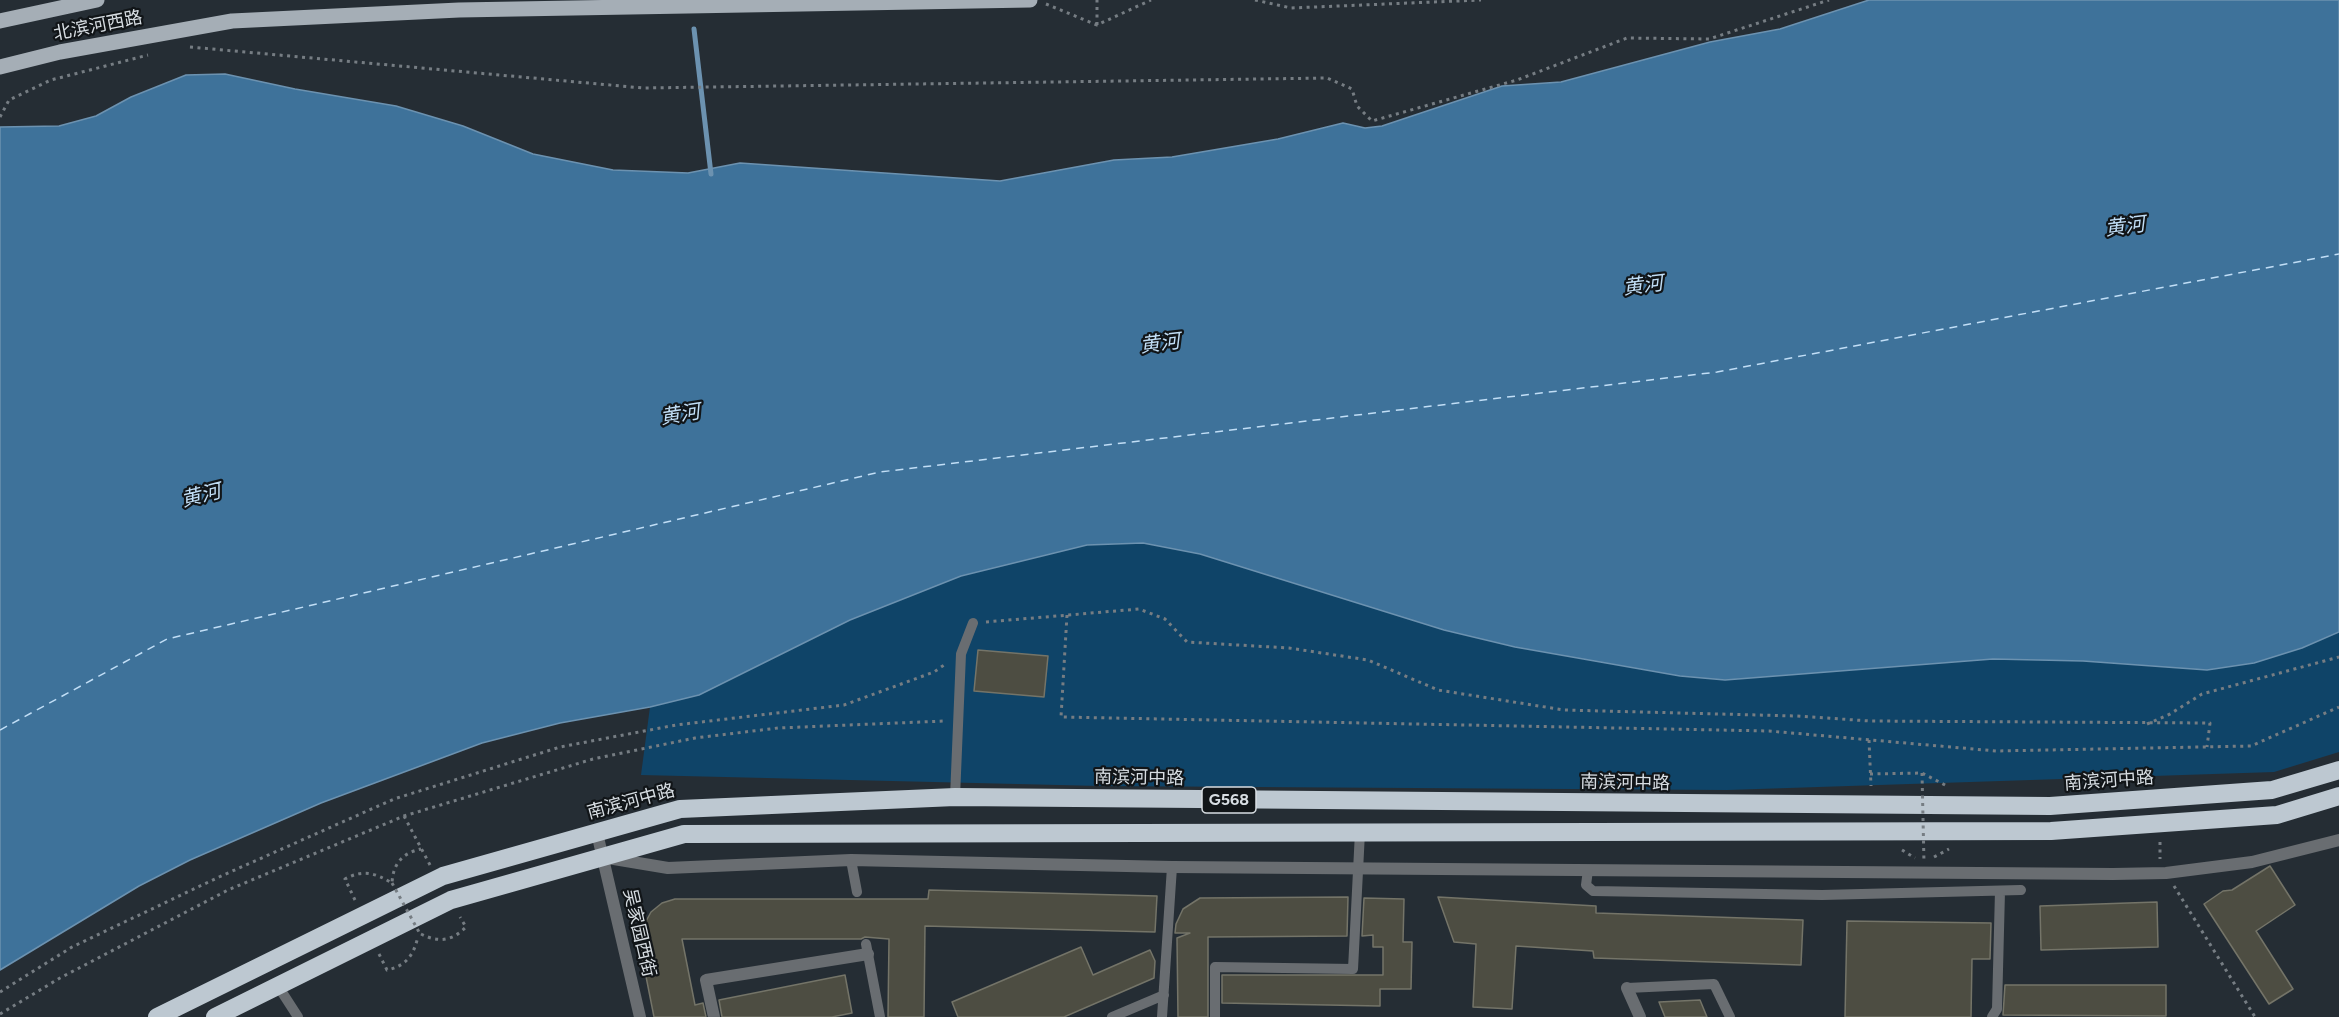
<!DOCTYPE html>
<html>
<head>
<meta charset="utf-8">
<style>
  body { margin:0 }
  canvas { display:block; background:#252d34 }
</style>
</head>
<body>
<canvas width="2339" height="1017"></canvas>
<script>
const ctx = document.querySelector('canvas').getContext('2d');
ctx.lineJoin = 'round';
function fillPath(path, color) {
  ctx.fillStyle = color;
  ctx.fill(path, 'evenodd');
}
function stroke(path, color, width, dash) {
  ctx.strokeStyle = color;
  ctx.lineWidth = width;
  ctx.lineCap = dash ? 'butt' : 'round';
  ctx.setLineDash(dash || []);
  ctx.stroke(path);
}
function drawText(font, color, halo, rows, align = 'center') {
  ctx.font = font + ' Figtree,"Noto Sans SC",sans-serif';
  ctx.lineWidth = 4.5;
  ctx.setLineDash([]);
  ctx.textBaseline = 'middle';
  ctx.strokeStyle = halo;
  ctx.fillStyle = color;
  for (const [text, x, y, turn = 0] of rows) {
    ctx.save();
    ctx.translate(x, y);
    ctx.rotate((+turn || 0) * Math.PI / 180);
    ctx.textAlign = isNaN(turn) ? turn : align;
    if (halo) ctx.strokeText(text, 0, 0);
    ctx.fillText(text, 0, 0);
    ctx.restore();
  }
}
fillPath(new Path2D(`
  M1143,543l57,11 244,76 71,17 165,29 45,4 268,-21 90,2 124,9 47,-7 48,-15 37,-16v120l-65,20 -547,18 -626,-4 -460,-11 9,-68 49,-12 151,-75 111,-44 126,-31z`), '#0f4468');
const water = new Path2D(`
  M1869,0h470v632l-37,16 -48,15 -47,7 -124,-9 -90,-2 -268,21 -45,-4 -165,-29 -71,-17 -244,-76 -57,-11 -56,2 -126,31 -111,44 -151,75 -49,12 -90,16 -78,20 -161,60 -131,57 -51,26 -139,84v-843l59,-1 37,-10 35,-19 55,-22 39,-1 70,15 101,17 67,20 70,28 80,16 75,3 52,-10 260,18 114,-21 58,-3 106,-18 65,-16 22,5 17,-2 120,-40 59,-4 149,-40 70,-13z`);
fillPath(water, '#3e729a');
stroke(water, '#6c92b0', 1.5);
stroke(new Path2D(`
  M694,29l17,145`), '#6c92b0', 5);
stroke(new Path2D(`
  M0,730l167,-91 713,-167 837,-100 622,-118`), '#c1def6', 1.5, [8, 6]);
const building = new Path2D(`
  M978,650l70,6 -4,41 -70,-6z
  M2270,866l25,39 -39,26 37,58 -24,15 -65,-100 19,-13 9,-1z
  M929,890l228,6 -2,36 -230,-6 -1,91h-36l1,-78 -24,-2 -4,2h-179l13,66 8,-2 3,14h-52l-16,-81 13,-24 11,-9 13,-4h253z
  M1438,897l158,9v7l207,7 -2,45 -207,-7 -1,-7 -77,-5 -4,63 -39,-2 3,-63 -22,-2z
  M1200,898l148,-1 -1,39 -139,1v80h-30l-1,-79 13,-5h-15l1,-9 7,-15z
  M1364,898l40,1 -1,43h9l-1,47h-31v17l-158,-3v-28h161v-28h-10v-12l-11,1z
  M2157,902l1,45 -117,3 -1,-44z
  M1847,921l144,2 -1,36h-18l-1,58h-126z
  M1081,947l12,28 57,-25 5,11 -1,17 -90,39h-106l-6,-15z
  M845,975l7,38 -20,4h-110l-3,-17z
  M2005,985h161v31l-163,-1z
  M1700,1000l7,17h-42l-6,-15z`);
fillPath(building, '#4d4d42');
stroke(building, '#747468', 1.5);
stroke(new Path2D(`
  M1255,0l36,8 190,-8
  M1046,4l51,21 54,-25
  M1097,25v-25
  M190,47l453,41 684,-10 25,11 5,17 15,15 145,-41 110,-42 82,1 120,-39
  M0,117l9,-17 42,-20 97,-25
  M1067,615l-6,102 708,14 227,20 255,-5 88,-39
  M986,622l153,-13 26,10 22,23 102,6 79,12 70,30 126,20 232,6 74,5 340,2 -3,24
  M2147,724l23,-10 32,-20 137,-37
  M1869,740l2,46
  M1870,774l52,-1 25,13
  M404,816l26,49
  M2160,842v17
  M1902,850l13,8
  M1934,857l15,-8
  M2174,886l81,131
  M355,900l-10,-21c18,-10 30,-6 47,4 1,-19 10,-30 29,-34
  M421,934c18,9 31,7 45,-7l-6,-10
  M379,954l8,16c19,-4 27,-15 31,-34
  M0,992l72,-45 147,-70 175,-78 166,-52 116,-22 168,-20 90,-33 13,-9
  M0,1014l60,-36 168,-88 176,-74 189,-57 102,-21 83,-10 167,-7`), '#767d83', 3, [3, 4.5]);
stroke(new Path2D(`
  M955,797l6,-143 12,-31
  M851,860l6,32
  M1588,870l-2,15 7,6 229,4 199,-5
  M866,944l14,73
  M278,986l20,31
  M1627,988l87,-4 16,33
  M1112,1017l52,-22
  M1162,1017l10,-150
  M1215,1017v-50l138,2 7,-137
  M1992,1017l5,-8 3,-118`), '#696d71', 10);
stroke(new Path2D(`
  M597,833l43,184
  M608,858l60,10 183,-8 321,7 941,7 53,-1 86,-11 87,-22
  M1627,988l13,29
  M714,1017l-8,-37 162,-26`), '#696d71', 12);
stroke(new Path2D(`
  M0,21l97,-21
  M0,67l60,-15 172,-31 227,-11 571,-10`), '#a5aeb6', 15);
stroke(new Path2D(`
  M157,1017l286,-141 237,-67 275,-12 1095,9 222,-16 67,-20
  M215,1017l236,-117 233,-66 1367,-3 226,-16 62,-19`), '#bdc8d1', 18);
stroke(new Path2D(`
  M1922,773l2,90
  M392,883l27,49`), '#767d83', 3, [3, 4.5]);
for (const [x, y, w] of [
  [1229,800,54]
]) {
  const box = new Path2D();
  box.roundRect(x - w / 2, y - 13, w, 26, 4.5);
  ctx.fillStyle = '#111518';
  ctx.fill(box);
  stroke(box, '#d7dde2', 1.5);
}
drawText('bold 16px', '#d7dde2', null, [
  ["G568",1229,800]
]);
drawText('18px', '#d7dde2', '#111518', [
  ["北滨河西路",98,26,-11],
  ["南滨河中路",1139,778,1],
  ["南滨河中路",2109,781,-4],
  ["南滨河中路",1625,783,1],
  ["南滨河中路",631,802,-15],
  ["吴家园西街",639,933,77]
]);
drawText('italic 20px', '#c1def6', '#111518', [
  ["黄河",2125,227,-7],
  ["黄河",1643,286,-7],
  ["黄河",1160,344,-7],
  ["黄河",680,415,-9],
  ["黄河",201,496,-14]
]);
</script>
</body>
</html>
